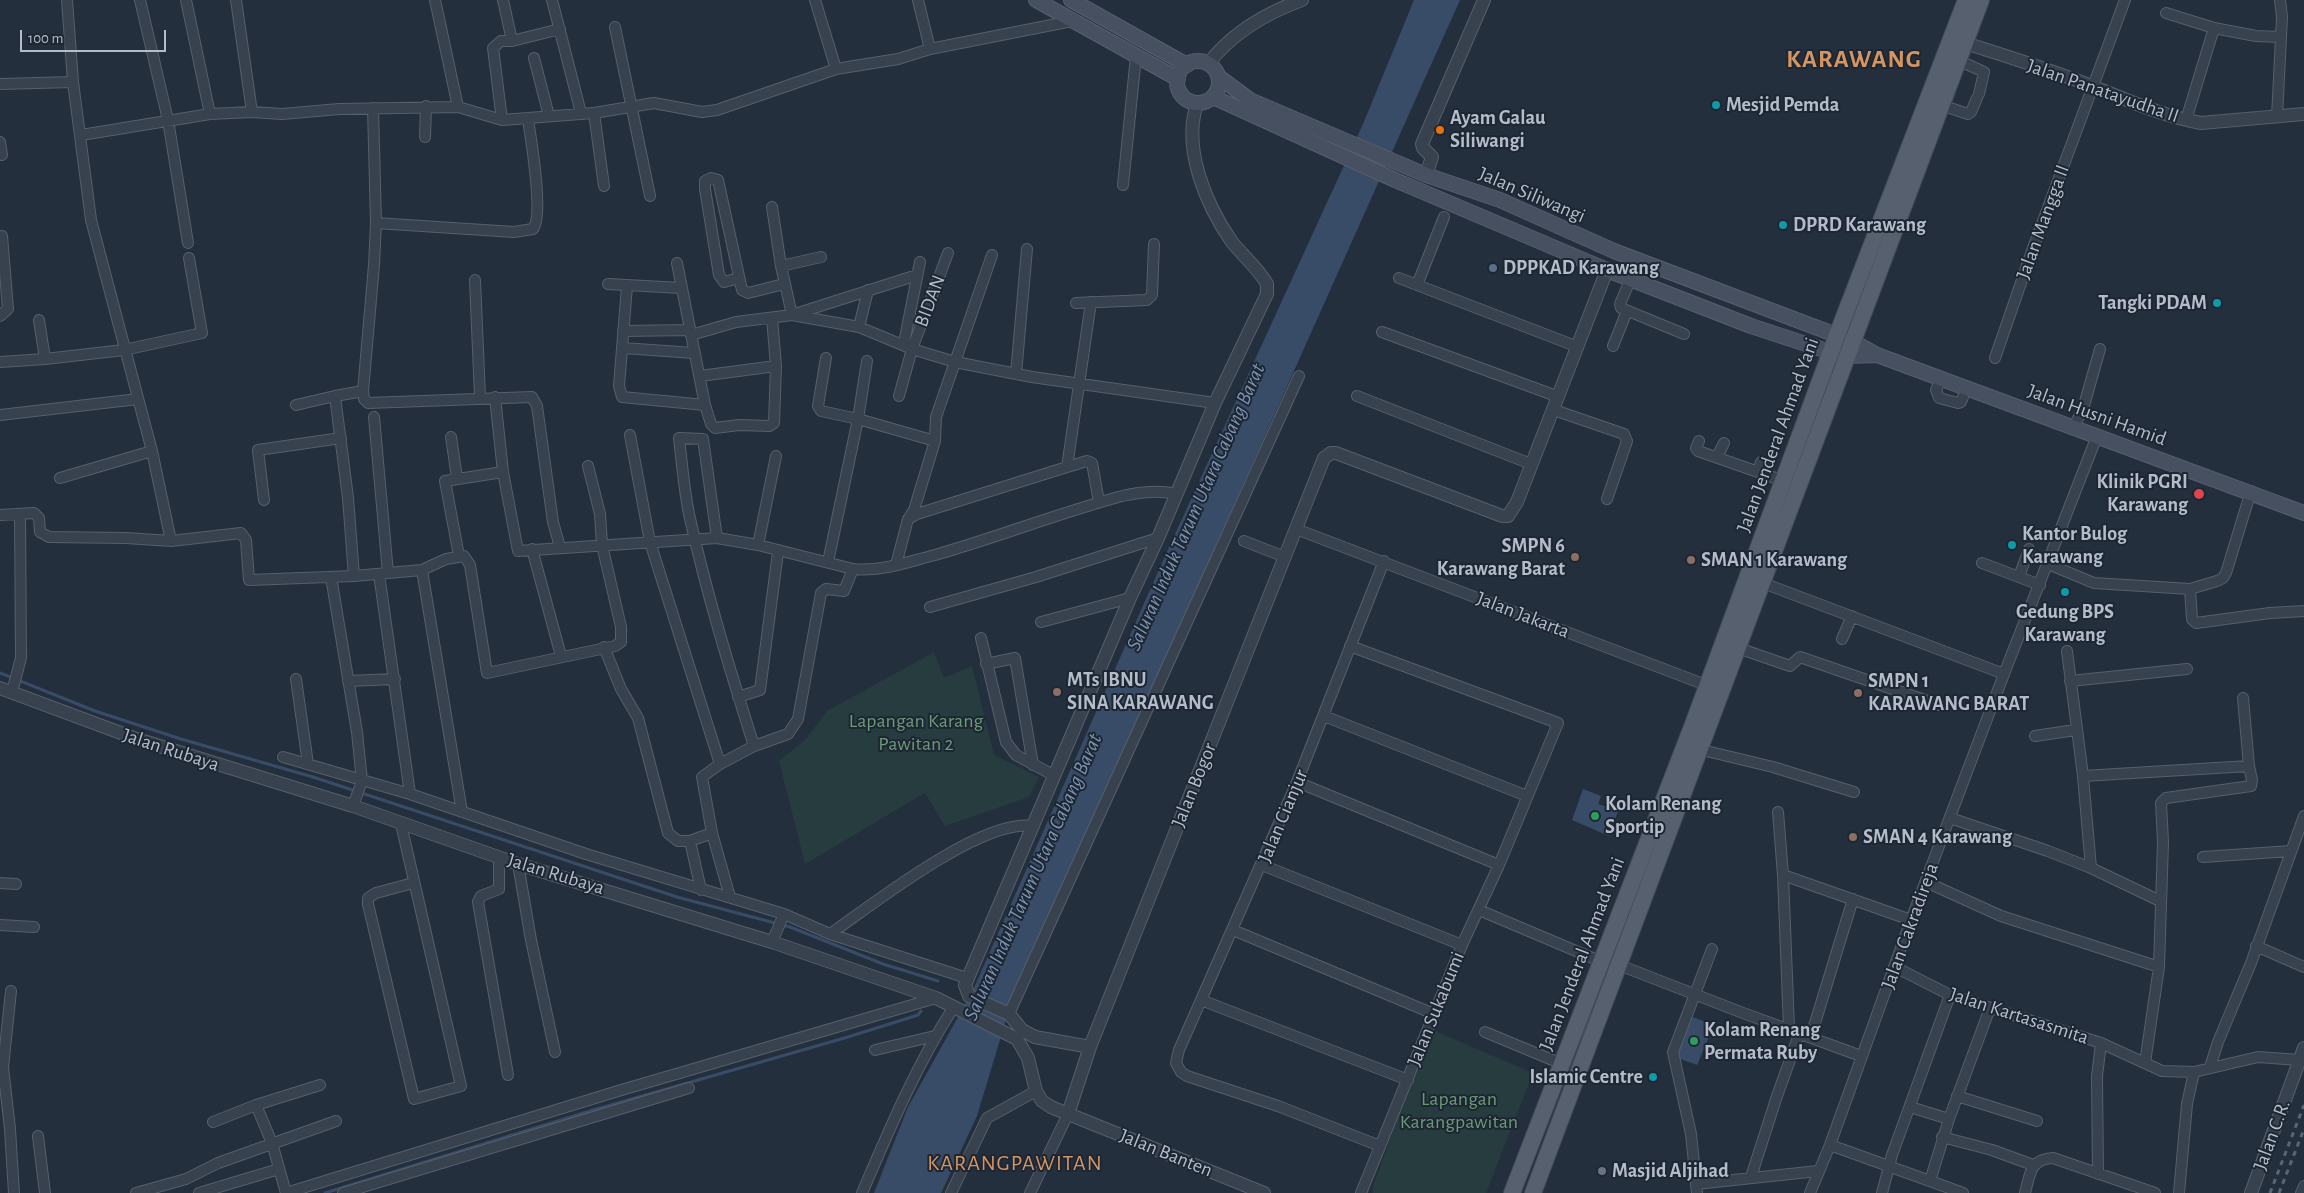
<!DOCTYPE html>
<html>
<head>
<meta charset="utf-8">
<style>
  body { margin:0 }
  #map { position:relative; width:2304px; height:1193px; overflow:hidden; background:#242f3e; font-family:"Alegreya Sans",sans-serif }
  canvas { display:block }
  .scale { position:absolute; left:20px; top:30px; width:146px; height:22px; box-sizing:border-box; border:2px solid #b4bcc9; border-top:0; padding-left:6px; font-size:15px; line-height:18px; white-space:nowrap; color:#b4bcc9; -webkit-text-stroke:4px #1d2633; paint-order:stroke }
</style>
</head>
<body>
<div id="map">
<canvas width="2304" height="1193"></canvas>
<div class="scale">100 m</div>
</div>
<script>
const ctx = document.querySelector('canvas').getContext('2d');
ctx.lineJoin = 'round';
function fillPath(path, color) {
  ctx.fillStyle = color;
  ctx.fill(path, 'evenodd');
}
function stroke(path, color, width, dash) {
  ctx.strokeStyle = color;
  ctx.lineWidth = width;
  ctx.lineCap = dash ? 'butt' : 'round';
  ctx.setLineDash(dash || []);
  ctx.stroke(path);
}
function drawText(font, color, halo, rows, align = 'center') {
  ctx.font = font + ' "Alegreya Sans",sans-serif';
  ctx.lineWidth = 4;
  ctx.setLineDash([]);
  ctx.textBaseline = 'middle';
  ctx.strokeStyle = halo;
  ctx.fillStyle = color;
  for (const [text, x, y, turn = 0] of rows) {
    ctx.save();
    ctx.translate(x, y);
    ctx.rotate((+turn || 0) * Math.PI / 180);
    ctx.textAlign = isNaN(turn) ? turn : align;
    if (halo) ctx.strokeText(text, 0, 0);
    ctx.fillText(text, 0, 0);
    ctx.restore();
  }
}
fillPath(new Path2D(`
  M934,652l10,26 28,-12 22,89 45,22 -10,20 -84,29 -20,-33 -120,71 -26,-103 27,-22 21,-28z
  M1435,1031l98,42 -47,120h-113v-7l45,-124z`), '#263c3f');
fillPath(new Path2D(`
  M1414,0h46l-449,1003 -34,113 -36,77h-67l34,-86 65,-117 192,-434 198,-432z
  M1583,789l18,7 -3,8 20,7 -9,25 -37,-16z
  M1690,1016l24,9 -17,40 -22,-8z`), '#394c67');
stroke(new Path2D(`
  M0,673l95,38 86,28 132,38 364,120 113,30 93,37 55,17
  M325,1193l265,-82 258,-74 70,-22 3,-4`), '#394c67', 3);
const minor = new Path2D(`
  M67,0l6,82 18,138 61,231 19,90
  M140,0l28,120 20,123
  M186,0l24,114
  M236,0l16,112
  M435,0l23,107 44,13 92,-7 60,-10 48,9 15,-2 119,-41 62,-10 32,-10 142,-28
  M552,0l29,113
  M815,0l21,69
  M918,0l12,49
  M2166,13l48,15 42,8 25,1
  M615,27l35,169
  M512,41l48,-12
  M534,58l15,58
  M1958,60l26,12 -5,22
  M0,84l73,-2
  M1941,105l27,9 3,-2 6,-14
  M373,108l3,115 138,9 19,-3c11,-14 -2,-89 -5,-110
  M594,113l10,73
  M2277,117l5,-100 -2,-17
  M502,120l-9,-72 8,-7h11l-9,-41
  M2186,120l28,-92
  M81,135l129,-21 42,-2 30,2 57,-5 119,-2
  M425,137l1,-31
  M0,142l2,13
  M1123,185l13,-129
  M772,207l9,59 11,49 67,12 53,22 43,13 77,15 183,26
  M376,223l-2,42 -11,126 1,8 4,4 164,-6 5,9 16,116 7,25
  M677,263l28,142 6,19 4,4 24,-3 30,1 5,-3 2,-57 -4,-48
  M781,266l40,-9
  M739,278l-15,4 -5,-7 -14,-86v-8l6,-3 7,2 24,110 6,3 36,-9
  M1399,278l179,69
  M1631,278l-11,26 1,4 63,26
  M475,280l5,117
  M608,284l73,4
  M1417,285l27,-68
  M627,286l-8,100 3,11 83,8
  M1076,303l71,-3 5,-5 2,-51
  M0,316l8,-7 -6,-73
  M39,320l6,39 79,-9 78,-17 -13,-75
  M859,327l9,-37
  M623,331l67,-1
  M1382,332l177,65
  M691,335l45,-13 56,-7 125,-40
  M904,343l16,-81
  M1613,346l14,-35
  M623,348l71,5
  M826,358l-8,48 3,5 37,8 77,22 1,-24 56,-162
  M1995,358l38,-110 92,-248
  M0,362l45,-3
  M1016,374l11,-125
  M700,376l76,-10
  M1941,379l-5,11 3,8 19,5 3,-1 2,-5
  M899,396l13,-47 36,-96
  M1357,396l174,68
  M495,397l8,75 15,79 199,-13 41,7 95,24c28,3 54,-7 82,-14 63,-18 124,-42 187,-59 19,-4 35,-6 55,-2
  M296,405l39,-9
  M1554,410l70,24 3,7 -20,58
  M0,415l138,-16
  M374,417l14,156
  M2073,428l10,-19 17,-60
  M630,435l20,107 70,222
  M451,437l6,41
  M1699,441l-3,7 2,3 86,30
  M1717,457l7,-14
  M1067,467l24,-165
  M1758,472l3,-10
  M60,478l92,-27
  M264,500l-6,-50 83,-12
  M0,515l34,-2 5,5 1,14 9,5 77,1 45,3 70,-8 5,7 3,40 105,-4 68,-6 24,-11 18,-3 6,9 17,108 128,-27 6,-4v-15l-19,-82 -2,-31 -12,-48
  M909,518l5,-8 21,-69
  M1296,529l415,158
  M717,538l-14,-99 -24,-1c3,26 5,51 10,76 17,78 41,156 65,232
  M1244,541l41,16
  M758,545l18,-89
  M532,549l29,107
  M459,556l-14,-75 58,-9
  M828,562l30,-143 9,-58
  M1982,563l58,22
  M2048,564l46,19 96,6 27,-8 6,-3 3,-5 25,-82
  M896,565l12,-46 9,-5 150,-47 20,-6 5,2 7,39
  M422,570l40,242
  M379,574l31,220
  M354,576l-6,-78 -13,-102 28,-5
  M331,577l26,155 5,49 -9,25
  M2019,577l10,-28
  M1763,583l241,91
  M2190,589l2,30 4,4 74,-10 34,-2
  M930,607l106,-30 122,-39
  M1041,622l89,-24
  M981,638l25,104 10,13 37,20
  M1842,639l10,-23
  M1350,646l208,77 -59,142 -37,80 -101,248
  M604,647l17,42 17,29 30,115 10,8h12l22,-8
  M1738,648l52,18 10,-9 139,48
  M2067,651l16,125 8,92
  M986,664l29,-6 18,107
  M296,679l12,85
  M348,681l47,-2
  M2070,681l117,-12
  M12,692l9,-34 -1,-144
  M738,697l22,-7 18,-138
  M1324,716l203,80
  M2035,736l40,-6
  M1698,749l75,18 81,25
  M283,757l127,37 176,60 198,60 46,20 137,44
  M2083,776l166,-10
  M1297,782l202,83
  M1778,812l5,63 6,153
  M1950,818l98,33 43,17 69,33
  M401,824l60,262 -47,13 -46,-195v-6l8,-5 37,-10
  M690,841l11,49
  M499,857v32l-18,7 -3,6 30,173
  M2203,857l88,-6
  M518,864l13,76 24,112
  M1262,865l200,80
  M1783,875l128,45
  M1926,882l75,34 158,51
  M0,883l16,1
  M730,897l-18,-64 -10,-56 18,-13 34,-18 34,-12 10,-15 23,-126 5,-4 18,2 9,-22
  M1479,910l123,52
  M0,925l34,2
  M1233,930l201,84
  M830,934c43,-30 151,-115 202,-108
  M772,942l12,-28
  M2256,946l48,21
  M1619,965l124,48 118,43
  M1895,967l55,28 151,48 61,28 32,1 64,-15 41,3
  M11,991l-8,76 7,62 4,64
  M1201,1000l207,80
  M1009,1014l290,-638
  M1485,1032l77,32
  M1811,1036l42,-137
  M875,1050l60,-14
  M2145,1063l14,-96 4,-125 -2,-39 5,-5 85,-12 1,-6 -3,-14 -6,-68
  M2210,1067l8,-25 33,-79 53,-147
  M1957,1096l80,25
  M256,1105l64,-20
  M1910,1107l39,12 -19,62
  M1949,1119l41,-111
  M213,1122l43,-17 16,38 14,50
  M38,1136l7,57
  M1942,1137l50,13 41,15
  M1830,1145l133,48
  M1380,1146l-102,-40 -91,-30 -6,-4 -5,-9 3,-13 118,-268 87,-221
  M2098,1174l-1,-98 4,-33
  M1751,1177l26,-81 23,-64
  M1696,1184l122,-13
  M136,1193l50,-14 32,-16 118,-42
  M199,1193l80,-24
  M286,1193l332,-102 318,-93
  M343,1193l346,-105
  M862,1193c27,-63 54,-127 91,-185
  M951,1193l36,-75 49,-27
  M1030,1193l38,-79
  M1697,1193l-6,-59 -18,-82 39,-103
  M1810,1193l20,-48 81,-225 93,-246 93,-238
  M1882,1193l10,-38 58,-160
  M2025,1193c5,-19 5,-34 28,-35l102,35
  M2179,1193l8,-89 7,-32
  M2301,1193l3,-7`);
const tertiary = new Path2D(`
  M1965,43c41,13 83,26 124,42 37,14 72,31 112,38l103,-9
  M1208,64c24,-31 58,-51 94,-64
  M1426,175l6,-18 -9,-9 -1,-4 62,-144
  M0,688l137,51 216,67 165,58 254,78 164,56 81,41 11,19 8,33 6,10 9,6 213,86
  M1090,1047l-55,-10 -13,-7 -13,-16 -40,-18 -4,-11 165,-387 28,-60 57,-135 52,-109v-10c-9,-16 -24,-28 -35,-42 -26,-37 -50,-94 -35,-138
  M1068,1114l22,-67 234,-589 7,-5h5l166,63h6l9,-14 90,-232
  M2251,1193l53,-145`);
const secondary = new Path2D(`
  M1036,0l142,79
  M1071,0l116,65
  M1177 82a21 21 0 1 1 42 0a21 21 0 1 1-42 0Z
  M1219,77l31,23 96,41 80,34 74,25 114,51 238,90 25,14 427,158
  M1213,97l182,83 212,90 144,56 73,24 23,6 29,-1`);
const primary = new Path2D(`
  M1512,1193l180,-466 145,-392 129,-335
  M1533,1193l448,-1193`);
stroke(minor, '#565f6c', 12);
stroke(tertiary, '#565f6c', 14);
stroke(secondary, '#565f6c', 16);
stroke(primary, '#414a57', 18);
stroke(minor, '#38414e', 10);
stroke(tertiary, '#38414e', 12);
stroke(secondary, '#465061', 14);
stroke(primary, '#56606e', 16);
stroke(new Path2D(`
  M2270,1193l34,-88
  M2279,1193l25,-64`), '#5a6575', 3, [5, 5]);
for (const [x, y, r, color] of [
  [1716,105,5,"#0f9aa8"],
  [1440,130,5,"#e8710a"],
  [1783,225,5,"#0f9aa8"],
  [1493,268,5,"#5c6f8a"],
  [2217,303,5,"#0f9aa8"],
  [2199,494,6,"#e0444e"],
  [2012,545,5,"#0f9aa8"],
  [1575,557,5,"#8d6e63"],
  [1691,560,5,"#8d6e63"],
  [2065,592,5,"#0f9aa8"],
  [1057,692,5,"#8d6e63"],
  [1858,693,5,"#8d6e63"],
  [1595,816,5,"#2e9e5b"],
  [1853,837,5,"#8d6e63"],
  [1694,1041,5,"#2e9e5b"],
  [1653,1077,5,"#0f9aa8"],
  [1602,1171,5,"#6b7280"]
]) {
  const dot = new Path2D();
  dot.arc(x, y, r, 0, 2 * Math.PI);
  ctx.fillStyle = color;
  ctx.fill(dot);
  stroke(dot, '#1d2633', 2);
}
drawText('20px', '#b4bcc9', '#1d2633', [
  ["Jalan Panatayudha II",2103,91,19],
  ["Jalan Siliwangi",1532,195,23],
  ["Jalan Mangga II",2043,222,-70],
  ["BIDAN",930,301,-69],
  ["Jalan Husni Hamid",2097,415,20],
  ["Jalan Jenderal Ahmad Yani",1778,435,-70],
  ["Jalan Jakarta",1523,615,21],
  ["Jalan Rubaya",171,750,18],
  ["Jalan Bogor",1194,785,-68],
  ["Jalan Cianjur",1283,816,-67],
  ["Jalan Rubaya",556,874,17],
  ["Jalan Cakradireja",1910,926,-70],
  ["Jalan Jenderal Ahmad Yani",1582,954,-69],
  ["Jalan Sukabumi",1436,1009,-68],
  ["Jalan Kartasasmita",2019,1016,18],
  ["Jalan C.R.",2272,1135,-70],
  ["Jalan Banten",1166,1153,22]
]);
drawText('bold 20px', '#b4bcc9', '#1d2633', [
  ["Mesjid Pemda",1726,105],
  ["Ayam Galau",1450,118],
  ["Siliwangi",1450,141],
  ["DPRD Karawang",1793,225],
  ["DPPKAD Karawang",1503,268],
  ["Tangki PDAM",2207,303,"right"],
  ["Klinik PGRI",2188,482,"right"],
  ["Karawang",2188,505,"right"],
  ["Kantor Bulog",2022,534],
  ["Karawang",2022,557],
  ["SMPN 6",1565,546,"right"],
  ["Karawang Barat",1565,569,"right"],
  ["SMAN 1 Karawang",1701,560],
  ["Gedung BPS",2065,612,"center"],
  ["Karawang",2065,635,"center"],
  ["MTs IBNU",1067,680],
  ["SINA KARAWANG",1067,703],
  ["SMPN 1",1868,681],
  ["KARAWANG BARAT",1868,704],
  ["Kolam Renang",1605,804],
  ["Sportip",1605,827],
  ["SMAN 4 Karawang",1863,837],
  ["Kolam Renang",1704,1030],
  ["Permata Ruby",1704,1053],
  ["Islamic Centre",1643,1077,"right"],
  ["Masjid Aljihad",1612,1171]
], 'left');
drawText('20px', '#6b9a76', '#1d2633', [
  ["Lapangan Karang",916,721],
  ["Pawitan 2",916,744],
  ["Lapangan",1459,1099],
  ["Karangpawitan",1459,1122]
]);
drawText('italic 21px', '#7c92b1', '#1d2633', [
  ["Saluran Induk Tarum Utara Cabang Barat",1196,507,-66],
  ["Saluran Induk Tarum Utara Cabang Barat",1033,877,-66]
]);
ctx.letterSpacing = '1px';
drawText('22px', '#d59563', '#1d2633', [
  ["KARANGPAWITAN",1015,1163]
]);
ctx.letterSpacing = '0px';
ctx.letterSpacing = '1px';
drawText('bold 25px', '#d59563', '#1d2633', [
  ["KARAWANG",1854,59]
]);
ctx.letterSpacing = '0px';
</script>
</body>
</html>
